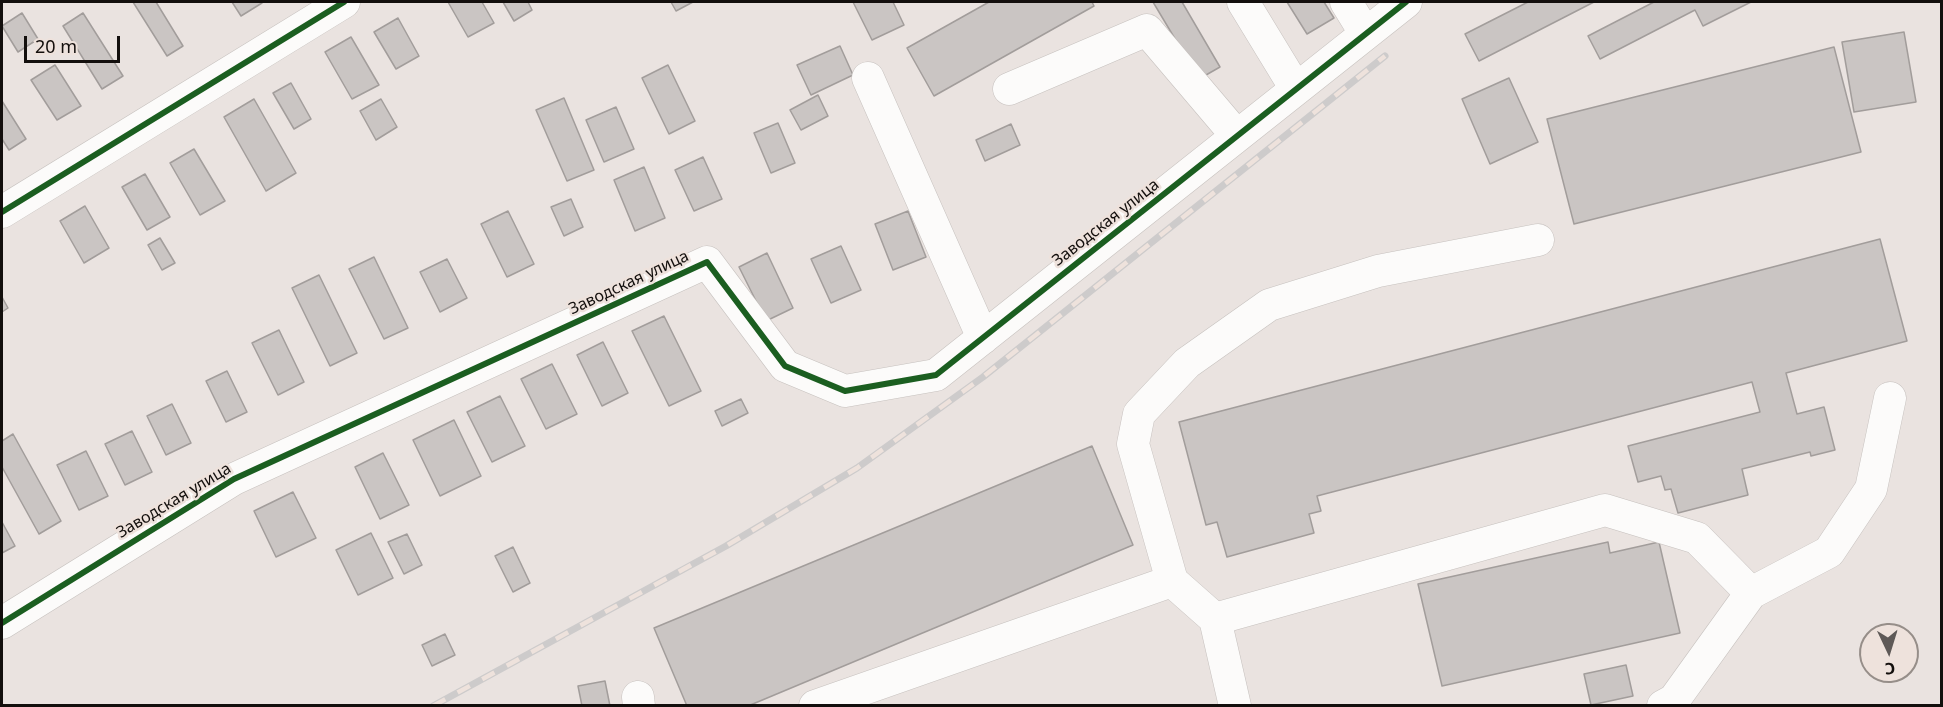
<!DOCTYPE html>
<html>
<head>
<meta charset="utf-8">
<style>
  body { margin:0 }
  #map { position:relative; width:1943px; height:707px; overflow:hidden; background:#eae3e0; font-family:"Noto Sans",sans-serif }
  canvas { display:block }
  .frame { position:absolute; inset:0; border:3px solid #130f0d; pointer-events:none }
  .north { position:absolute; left:1859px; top:623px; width:60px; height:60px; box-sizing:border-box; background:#eee2dc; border:2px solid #968e89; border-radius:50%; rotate:176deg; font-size:16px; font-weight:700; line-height:24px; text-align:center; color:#130f0d }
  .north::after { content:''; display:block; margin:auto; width:21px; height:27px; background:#5e5957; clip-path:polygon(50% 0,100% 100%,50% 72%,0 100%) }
  .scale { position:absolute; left:24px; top:36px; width:96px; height:27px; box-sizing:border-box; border:3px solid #130f0d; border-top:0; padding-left:8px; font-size:18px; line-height:21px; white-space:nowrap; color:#130f0d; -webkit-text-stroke:4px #eee2dc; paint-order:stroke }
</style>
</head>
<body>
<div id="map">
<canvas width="1943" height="707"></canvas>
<div class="frame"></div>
<div class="north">С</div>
<div class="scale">20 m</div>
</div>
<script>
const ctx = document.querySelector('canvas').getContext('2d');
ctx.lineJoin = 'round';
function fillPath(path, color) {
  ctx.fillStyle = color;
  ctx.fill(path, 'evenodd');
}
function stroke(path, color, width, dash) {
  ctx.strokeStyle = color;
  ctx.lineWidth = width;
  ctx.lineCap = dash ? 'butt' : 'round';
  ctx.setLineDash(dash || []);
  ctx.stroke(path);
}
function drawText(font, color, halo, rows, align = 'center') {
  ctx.font = font + ' "Noto Sans",sans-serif';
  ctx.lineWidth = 5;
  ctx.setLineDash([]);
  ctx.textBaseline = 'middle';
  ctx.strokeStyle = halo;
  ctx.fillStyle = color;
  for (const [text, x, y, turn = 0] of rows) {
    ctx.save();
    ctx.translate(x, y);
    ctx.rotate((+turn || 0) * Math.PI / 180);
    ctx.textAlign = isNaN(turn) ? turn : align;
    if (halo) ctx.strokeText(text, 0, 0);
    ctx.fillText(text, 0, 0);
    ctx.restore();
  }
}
const building = new Path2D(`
  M133,2h23l27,44 -16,10z
  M232,2h30v1l-21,13z
  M448,2h34l12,21 -26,14z
  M503,2h25l4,8 -18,11z
  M671,2h22l-17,9z
  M853,2h40l11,23 -32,15z
  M989,2h103l2,4 -160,90 -27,-48z
  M1153,2h29l38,65 -21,12z
  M1287,2h37l10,16 -27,16z
  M1528,2h66l-115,59 -14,-27z
  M1654,2h97l-48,24 -8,-16 -95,49 -12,-23z
  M22,13l16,26 -20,13 -16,-26z
  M83,13l40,63 -21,13 -39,-63z
  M398,18l21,38 -23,13 -22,-37z
  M1904,32l12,70 -62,10 -12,-70z
  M351,37l28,48 -27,14 -27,-47z
  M840,46l13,29 -42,20 -14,-30z
  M1834,47l27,105 -287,72 -27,-105z
  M55,65l26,41 -24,14 -26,-40z
  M668,65l27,56 -26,13 -27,-56z
  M1509,78l29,64 -48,22 -28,-65z
  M291,83l20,36 -17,10 -21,-36z
  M818,95l10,21 -27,14 -11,-20z
  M564,98l30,72 -27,11 -31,-71z
  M254,99l42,74 -30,18 -42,-74z
  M381,99l16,28 -21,13 -16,-29z
  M2,101l24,38 -17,11 -7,-11z
  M616,107l18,42 -30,13 -18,-42z
  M778,123l17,40 -24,10 -17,-40z
  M1011,124l9,21 -35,16 -9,-21z
  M194,149l31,52 -25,14 -30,-52z
  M703,157l19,42 -28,12 -19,-41z
  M644,167l21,51 -30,13 -21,-51z
  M145,174l25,43 -23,13 -25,-43z
  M571,199l12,28 -19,9 -13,-29z
  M85,206l24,42 -25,15 -24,-42z
  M508,211l26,53 -27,13 -26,-53z
  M908,211l18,46 -33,13 -18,-46z
  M160,238l15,25 -13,7 -14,-25z
  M1880,239l27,102 -121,32 11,41 27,-7 11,43 -24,6 -1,-4 -68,17 6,26 -70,18 -7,-24 -6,1 -4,-14 -23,6 -10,-36 132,-34 -8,-30 -435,114 4,15 -12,3 5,19 -87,24 -10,-35 -11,3 -27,-103z
  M841,246l20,44 -30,13 -20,-44z
  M767,253l26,55 -27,13 -27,-54z
  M374,257l34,71 -24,11 -35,-70z
  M447,259l20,39 -27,14 -20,-40z
  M319,275l38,78 -27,13 -38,-78z
  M2,297l6,11 -6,4z
  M664,316l37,75 -32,15 -37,-75z
  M279,330l25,52 -26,13 -26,-52z
  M603,342l25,51 -26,13 -25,-51z
  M552,364l25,50 -31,15 -25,-50z
  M227,371l20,41 -21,10 -20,-41z
  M500,396l25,50 -33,16 -25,-50z
  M741,399l7,14 -26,13 -7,-15z
  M172,404l19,39 -25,12 -19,-39z
  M454,420l27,56 -41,20 -27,-56z
  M132,431l20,41 -27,13 -20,-41z
  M13,434l48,87 -22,13 -37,-67v-26z
  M1092,446l41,99 -385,161h-61l-33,-78z
  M86,451l22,45 -29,14 -22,-45z
  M383,453l26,52 -29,14 -25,-52z
  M293,492l23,46 -40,19 -22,-46z
  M2,522l13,24 -13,7z
  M371,533l22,45 -35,17 -22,-45z
  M407,534l15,31 -18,9 -16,-32z
  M1608,542l2,11 49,-11 21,91 -238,53 -24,-102z
  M513,547l17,36 -17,9 -18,-36z
  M445,634l10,21 -23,11 -10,-21z
  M1626,665l7,31 -42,9 -7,-31z
  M605,681l5,25h-28l-4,-20z`);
fillPath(building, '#cac5c3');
stroke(building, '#a29d9b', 1.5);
const minor = new Path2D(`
  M1243,2l53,87
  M1346,2l19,31
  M868,78l115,260
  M1009,89l138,-59 90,106
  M2,212l342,-210
  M1215,619l390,-109 92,28 54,55
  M2,623l232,-144 473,-217 78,104 60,25 91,-16 470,-373
  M638,697l1,9
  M815,706l357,-125
  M1235,706l-20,-87 -43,-38 -39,-137 6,-30 48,-51 82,-58 109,-34 160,-31
  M1663,706l11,-6 77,-107 78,-41 42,-63 19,-91`);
stroke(minor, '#c6c1be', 33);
stroke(minor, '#fcfbfa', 32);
const rail = new Path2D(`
  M433,706l293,-160 131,-78 126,-91 402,-321`);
stroke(rail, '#cdcbcb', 7);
stroke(rail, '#eee2dc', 4.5, [14]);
stroke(new Path2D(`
  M2,212l342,-210
  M2,623l232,-144 473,-217 78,104 60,25 91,-16 470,-373`), '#1b5e20', 6);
drawText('16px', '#130f0d', '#eee2dc', [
  ["Заводская улица",1106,223,-38],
  ["Заводская улица",629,283,-25],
  ["Заводская улица",174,501,-31]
]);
</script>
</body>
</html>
